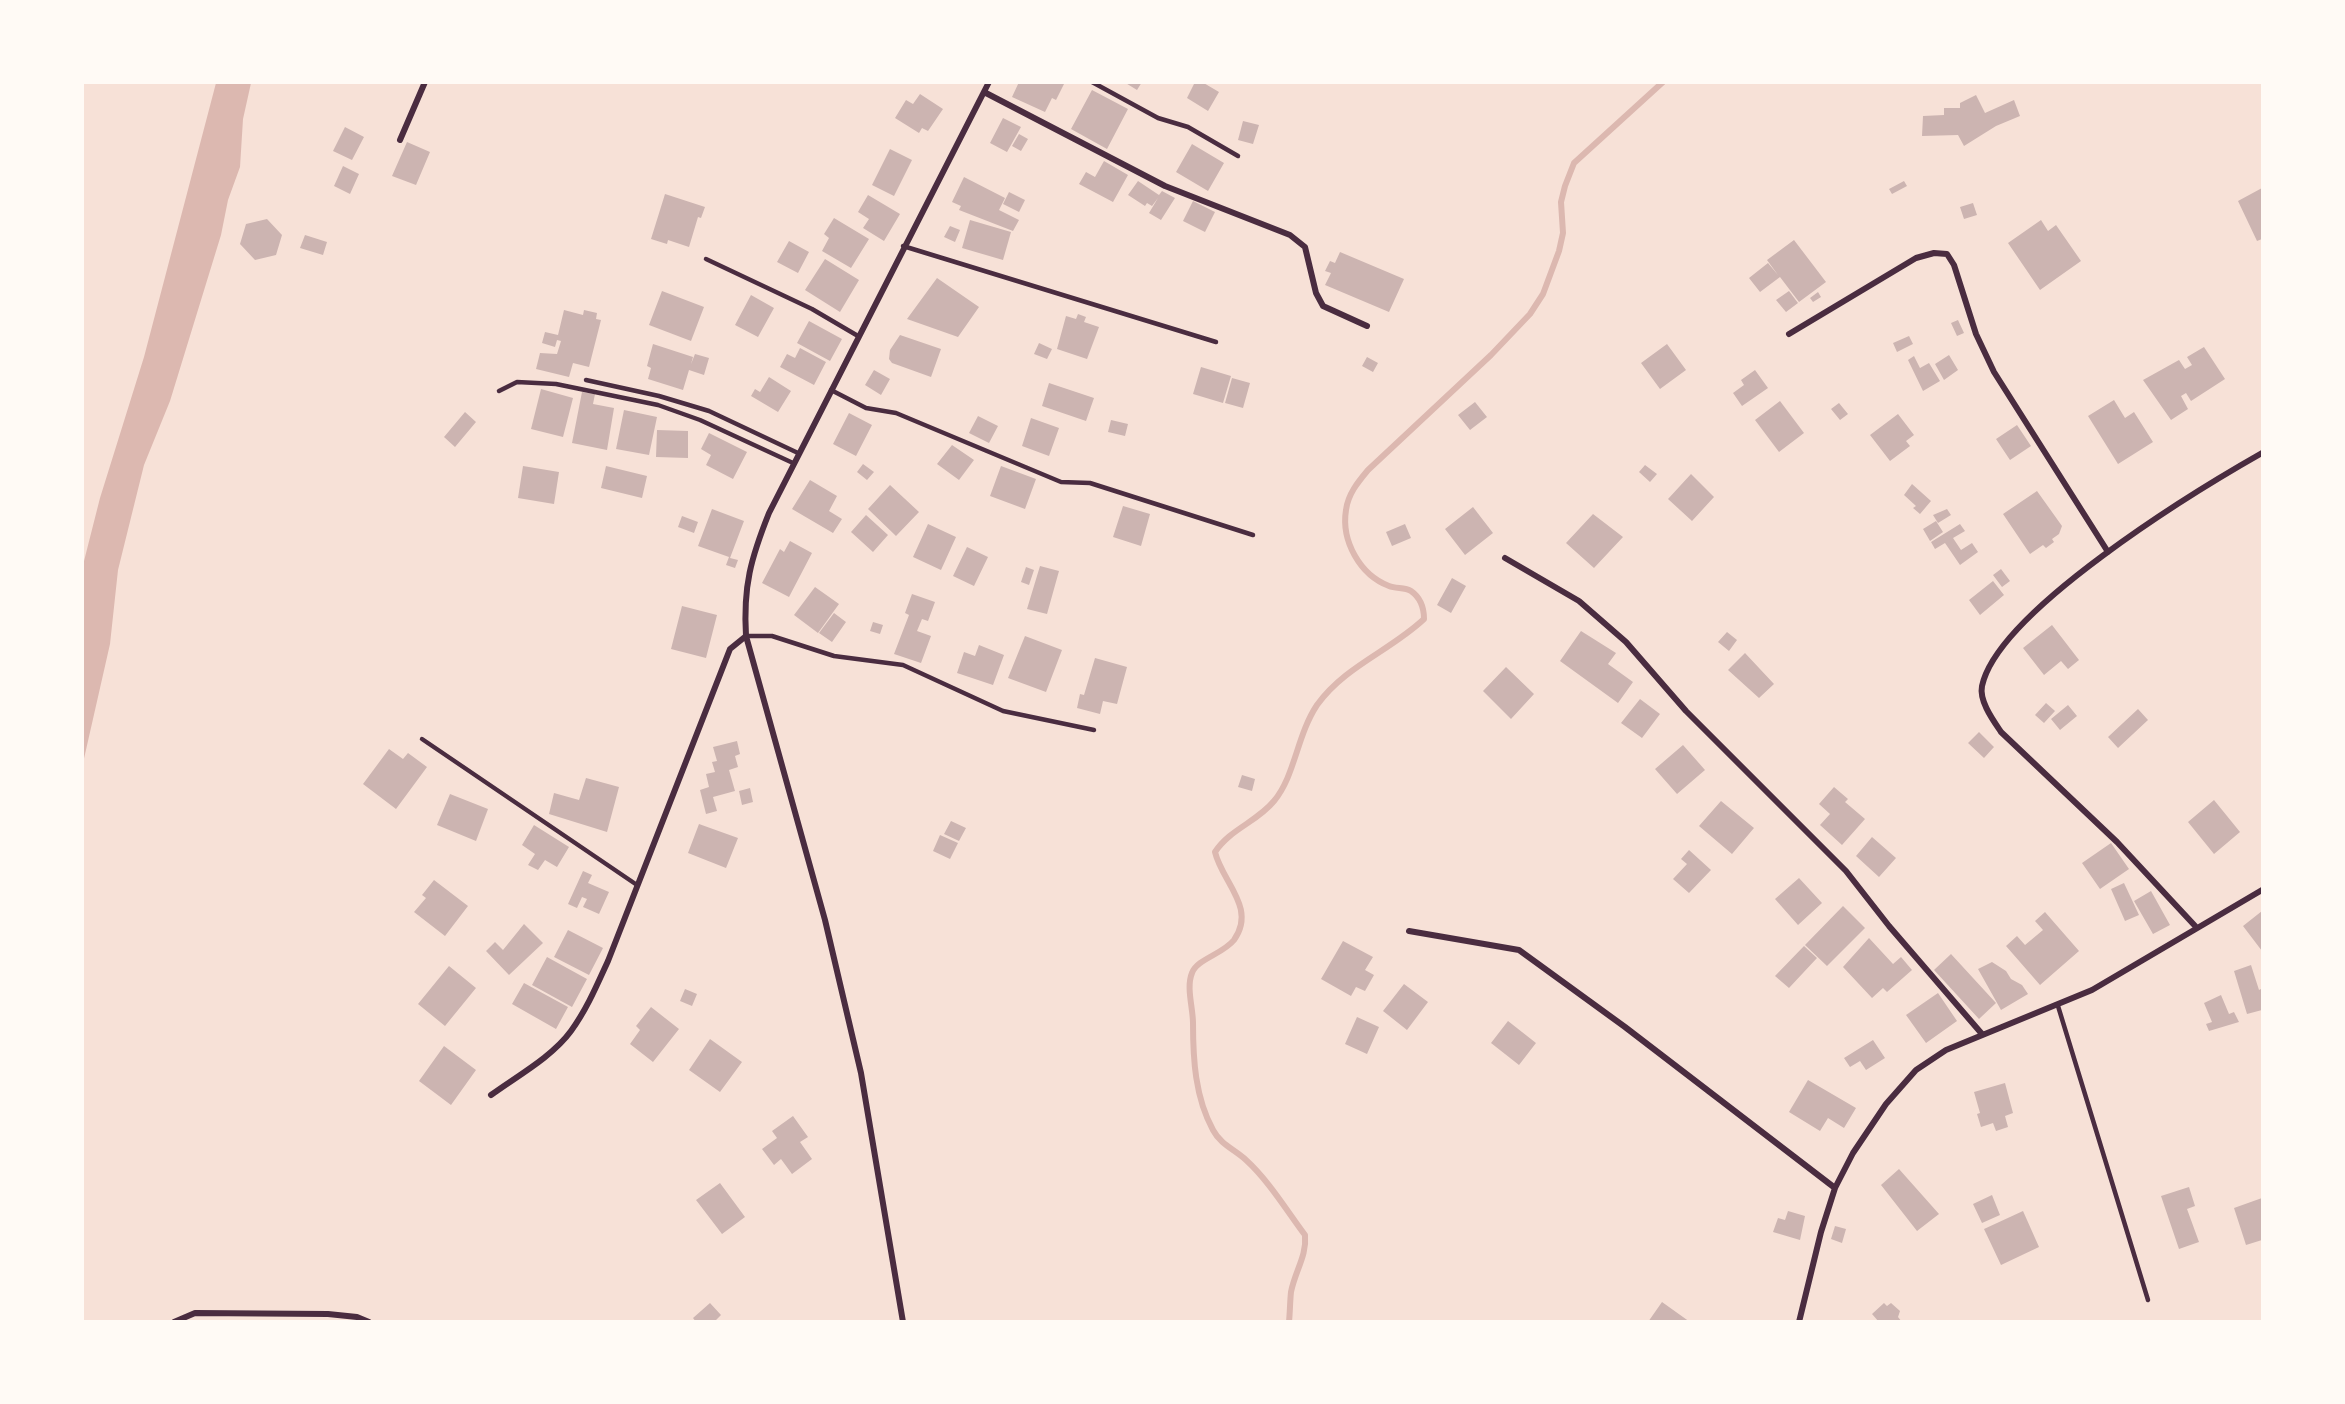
<!DOCTYPE html>
<html>
<head>
<meta charset="utf-8">
<style>
  body { margin:0 }
  #map { position:relative; width:2345px; height:1404px; overflow:hidden; background:#f7e1d7; font-family:Lato,sans-serif }
  canvas { display:block }
  .frame { position:absolute; inset:0; border:84px solid #fffaf5; pointer-events:none }
</style>
</head>
<body>
<div id="map">
<canvas width="2345" height="1404"></canvas>
<div class="frame"></div>
</div>
<script>
const ctx = document.querySelector('canvas').getContext('2d');
ctx.lineJoin = 'round';
function fillPath(path, color) {
  ctx.fillStyle = color;
  ctx.fill(path, 'evenodd');
}
function stroke(path, color, width, dash) {
  ctx.strokeStyle = color;
  ctx.lineWidth = width;
  ctx.lineCap = dash ? 'butt' : 'round';
  ctx.setLineDash(dash || []);
  ctx.stroke(path);
}
fillPath(new Path2D(`
  M216,83h35l-8,36 -3,48 -12,33 -7,35 -51,166 -26,64 -26,105 -8,74 -27,119v-198l17,-67 44,-141z`), '#dcb8b0');
stroke(new Path2D(`
  M1289,1322c1,-10 1,-21 2,-30 4,-21 16,-36 14,-57 -18,-24 -36,-54 -59,-75 -12,-11 -25,-15 -33,-30 -18,-33 -20,-71 -20,-107 0,-15 -7,-36 -1,-50 5,-14 31,-19 42,-33 23,-32 -12,-58 -19,-88 15,-23 42,-30 59,-51 21,-25 23,-66 43,-96 28,-39 73,-54 107,-86 0,-12 -3,-21 -13,-28 -6,-4 -15,-2 -22,-5 -29,-11 -48,-45 -43,-76 2,-16 12,-28 22,-40l123,-115 39,-41 13,-20 16,-43 4,-18 -2,-31 4,-16 9,-23 89,-81`), '#dcb8b0', 6);
fillPath(new Path2D(`
  M1019,82h46l-9,18 -4,-2 -7,14 -33,-15z
  M1124,82h18l-5,8z
  M1195,82h7l17,10 -11,19 -21,-13z
  M1092,90l36,19 -21,40 -36,-20z
  M920,94l23,15 -15,22 -6,-3 -3,5 -24,-15 11,-18 7,4z
  M1976,95l9,18 29,-13 6,16 -24,10 -32,20 -6,-11 -36,1 1,-20 21,-1v-7h16v-5z
  M1003,118l18,9 -14,25 -17,-9z
  M1243,121l16,4 -6,19 -15,-4z
  M345,127l19,10 -12,23 -19,-9z
  M1019,134l9,5 -7,12 -9,-5z
  M407,142l23,10 -14,33 -24,-9z
  M1192,144l32,19 -16,28 -32,-19z
  M890,149l22,11 -18,36 -22,-11z
  M1104,161l24,14 -15,27 -34,-18 7,-12 9,5z
  M343,166l16,8 -9,20 -16,-8z
  M964,177l41,21 -6,12 20,10 -6,11 -54,-21 2,-4 -9,-4z
  M1138,181l21,14 3,-4 13,7 -14,22 -12,-7 9,-15 -6,8 -5,-3 -2,3 -17,-11z
  M1904,181l3,5 -15,8 -3,-5z
  M2262,188v51l-5,2 -19,-40z
  M1009,192l16,8 -6,12 -16,-8z
  M665,194l40,13 -4,11 -3,-1 -9,30 -21,-7 -1,4 -16,-5z
  M868,195l32,19 -16,27 -21,-13 6,-9 -11,-7z
  M1193,201l22,11 -10,20 -22,-11z
  M1973,203l4,12 -13,4 -4,-12z
  M834,218l35,21 -18,29 -29,-17 7,-13 -5,-4z
  M267,219l15,16 -6,20 -21,5 -15,-16 6,-20z
  M970,220l41,12 -8,28 -41,-12z
  M2041,220l7,11 8,-6 25,36 -41,29 -32,-47z
  M950,226l10,4 -5,12 -11,-5z
  M305,235l22,7 -4,13 -23,-7z
  M1794,240l32,42 -27,20 -19,-25 -20,15 -11,-14 19,-15 10,12 -11,-15z
  M789,241l20,11 -11,21 -21,-11z
  M1340,252l64,27 -15,33 -64,-27 6,-12 -6,-2 5,-10 5,2z
  M825,259l34,21 -19,32 -35,-22z
  M937,278l42,29 -21,30 -51,-18z
  M662,291l42,16 -13,34 -42,-16z
  M1789,291l9,12 -12,9 -10,-12z
  M1818,292l3,5 -8,5 -3,-4z
  M751,295l23,13 -16,29 -23,-12z
  M564,310l19,5 1,-5 13,3 -1,6 5,1 -12,47 -16,-4 -4,14 -33,-8 4,-16 17,1 4,-13 -4,-1 -2,7 -13,-4 3,-11 13,3z
  M1078,314l8,3 -2,5 15,5 -12,32 -30,-10 9,-33 10,3z
  M1958,320l6,13 -7,3 -6,-13z
  M809,321l33,18 -12,22 -33,-18z
  M900,335l41,14 -10,28 -39,-14 -3,-4 1,-9z
  M1909,336l4,8 -16,8 -4,-9z
  M1039,343l13,6 -5,10 -13,-5z
  M653,344l40,13 -2,7 4,-10 14,4 -5,17 -15,-5 -6,20 -35,-11 3,-11 -4,-2z
  M1667,344l19,26 -26,19 -19,-26z
  M2204,347l21,32 -34,22 -5,-8 -5,3 7,13 -17,11 -28,-40 36,-20 6,9 7,-4 -5,-8z
  M800,348l26,14 -12,23 -34,-18 7,-13 8,4z
  M1949,355l9,15 -14,10 -9,-16z
  M1914,356l6,12 9,-5 11,18 -17,10 -15,-31z
  M1367,357l11,6 -5,9 -11,-6z
  M1201,367l30,9 -8,27 -30,-9z
  M874,370l16,9 -9,16 -16,-10z
  M1755,370l13,18 -26,18 -9,-13 11,-8 -3,-5z
  M769,377l22,14 -13,21 -27,-16 4,-7 5,3z
  M1232,378l18,5 -7,25 -18,-5z
  M1049,383l45,15 -8,23 -44,-15z
  M541,389l32,9 -10,39 -32,-8z
  M582,392l13,2 -2,10 21,4 -7,42 -35,-7z
  M2114,400l11,18 9,-6 19,30 -35,22 -30,-48z
  M1780,401l24,32 -25,19 -24,-32z
  M1475,402l12,15 -17,13 -12,-15z
  M1839,403l9,11 -8,6 -9,-11z
  M624,410l33,7 -8,38 -33,-6z
  M465,412l11,10 -21,25 -11,-10z
  M849,413l23,12 -16,31 -23,-12z
  M1898,414l16,21 -8,6 4,5 -20,15 -20,-26z
  M978,416l20,10 -9,17 -20,-10z
  M1031,418l28,10 -10,28 -27,-10z
  M1111,420l17,4 -3,12 -17,-4z
  M2017,425l14,21 -21,14 -14,-21z
  M657,430l31,1v27l-32,-1z
  M709,433l38,19 -14,27 -27,-14 5,-10 -10,-6z
  M952,445l22,15 -15,20 -22,-16z
  M863,464l11,8 -7,8 -10,-8z
  M1645,465l12,9 -7,8 -11,-10z
  M523,466l36,6 -5,32 -36,-6z
  M606,466l41,10 -5,22 -41,-10z
  M1001,466l35,13 -11,30 -35,-13z
  M1691,474l23,23 -22,24 -24,-22z
  M810,480l27,16 -8,15 13,8 -9,14 -41,-24z
  M1912,484l19,17 -11,13 -7,-6 3,-2 -12,-11z
  M890,485l29,27 -23,24 -28,-27z
  M2037,491l25,35 -3,8 -7,5 2,3 -8,6 -3,-3 -13,9 -27,-40z
  M1123,506l27,8 -9,32 -28,-9z
  M1473,507l20,26 -28,22 -20,-26z
  M712,509l32,12 -14,37 8,2 -3,8 -9,-3 3,-8 -31,-11z
  M1947,509l4,6 -13,8 -5,-8z
  M1593,514l30,23 -29,31 -28,-25z
  M866,515l22,20 -15,17 -22,-20z
  M682,516l16,6 -4,11 -16,-6z
  M1936,521l7,11 -13,9 -7,-12z
  M928,524l28,13 -15,33 -28,-13z
  M1405,524l6,14 -19,8 -6,-14z
  M1960,524l5,7 -12,7 8,12 11,-7 6,9 -18,13 -15,-22 -10,6 -4,-7z
  M790,541l22,12 -23,44 -27,-14 18,-34 4,3z
  M967,547l21,10 -14,29 -21,-10z
  M1040,566l19,5 -12,43 -20,-5z
  M1026,567l8,3 -5,15 -8,-3z
  M2001,569l9,12 -8,6 -9,-12z
  M1452,578l14,8 -15,27 -14,-8z
  M1993,581l11,14 -24,20 -11,-15z
  M815,587l24,17 -21,29 -24,-18z
  M912,594l23,8 -7,19 -6,-2 -5,12 14,5 -10,27 -27,-9 15,-39 -4,-2z
  M682,606l35,9 -11,43 -35,-9z
  M834,613l12,9 -14,20 -13,-9z
  M873,622l10,3 -3,9 -10,-3z
  M2052,625l27,35 -11,9 -7,-8 -17,14 -21,-27z
  M1581,631l35,22 -8,11 25,18 -15,21 -58,-42z
  M1727,632l10,8 -8,11 -11,-9z
  M1025,636l37,14 -16,42 -38,-14z
  M979,645l25,10 -11,30 -36,-12 7,-21 11,4z
  M1745,653l29,31 -15,14 -31,-28z
  M1095,658l32,9 -10,37 -14,-3 -3,13 -23,-6 3,-14 4,1z
  M1506,667l28,27 -23,25 -28,-28z
  M1640,699l20,15 -18,24 -21,-15z
  M2046,703l9,8 -11,12 -9,-8z
  M2068,705l9,11 -17,14 -9,-11z
  M2138,709l10,11 -30,28 -10,-11z
  M1979,732l15,15 -10,11 -16,-15z
  M737,741l3,13 -5,2 3,11 -9,3 6,21 -22,6 4,14 -11,3 -6,-24 9,-3 -3,-13 9,-2 -3,-10 5,-1 -4,-14z
  M1683,745l22,25 -28,24 -22,-25z
  M389,749l14,10 5,-6 19,14 -31,42 -33,-25z
  M1242,775l13,4 -3,12 -14,-4z
  M586,778l33,9 -12,45 -58,-18 5,-21 25,7z
  M1834,787l14,12 -3,3 20,17 -23,26 -22,-20 10,-11 -11,-10z
  M750,788l3,14 -11,3 -3,-14z
  M450,794l38,15 -12,32 -39,-16z
  M2214,800l26,32 -26,22 -26,-32z
  M1721,801l33,27 -22,26 -33,-28z
  M951,821l15,7 -7,13 -15,-7z
  M699,824l39,14 -12,30 -38,-15z
  M534,825l35,22 -12,20 -12,-7 -7,10 -10,-5 7,-11 -13,-9z
  M940,835l18,8 -8,16 -17,-8z
  M1872,837l24,21 -17,19 -23,-21z
  M2111,843l18,26 -29,20 -18,-26z
  M1689,850l22,20 -22,23 -16,-14 14,-15 -6,-5z
  M583,871l9,4 -4,8 21,9 -10,22 -16,-7 4,-8 -5,-2 -5,11 -9,-4z
  M1799,878l23,25 -24,22 -23,-26z
  M434,880l34,26 -23,30 -31,-24 12,-14 -4,-3z
  M2124,883l15,32 -14,6 -14,-32z
  M2151,891l19,34 -17,9 -19,-33z
  M1843,906l22,22 -38,38 -22,-21z
  M2262,911v40l-19,-25z
  M2045,912l34,39 -39,34 -34,-39 11,-10 8,9 18,-15 -8,-9z
  M524,924l19,19 -34,32 -23,-24 9,-9 8,8z
  M568,930l35,18 -14,27 -35,-18z
  M1869,938l24,26 8,-7 11,13 -25,22 -4,-4 -11,10 -29,-31z
  M1343,941l30,16 -8,13 9,5 -9,16 -9,-4 -5,9 -30,-17z
  M1804,946l13,12 -28,30 -14,-12z
  M1951,954l45,49 -17,16 -45,-49z
  M547,957l40,22 -15,28 -40,-22z
  M1992,962l14,9 5,8 11,6 6,9 -27,16 -23,-41z
  M2251,965l8,25 2,-1 1,5v16l-15,4 -13,-43z
  M449,966l27,22 -31,38 -27,-22z
  M524,983l44,24 -12,22 -44,-25z
  M1404,984l24,18 -21,28 -24,-19z
  M685,989l12,5 -5,12 -12,-5z
  M1938,993l19,28 -31,22 -20,-28z
  M2221,995l8,19 5,-2 5,10 -30,9 -3,-7 6,-2 -8,-19z
  M651,1007l28,22 -26,33 -23,-18 10,-14 -4,-4z
  M1357,1017l22,10 -12,27 -22,-10z
  M1508,1021l28,22 -17,22 -28,-22z
  M710,1039l32,23 -22,30 -31,-22z
  M1873,1040l12,18 -19,12 -6,-9 -10,6 -6,-9z
  M444,1046l32,24 -25,35 -32,-24z
  M1808,1080l48,28 -12,20 -16,-10 -8,13 -31,-19z
  M2005,1083l8,30 -8,3 3,11 -12,4 -3,-8 -12,4 -4,-13 3,-1 -6,-21z
  M793,1116l15,21 -8,5 12,17 -20,15 -11,-15 -7,6 -12,-16 15,-11 -5,-7z
  M1899,1169l40,45 -22,17 -36,-46z
  M720,1183l25,34 -23,17 -26,-34z
  M2189,1187l6,19 -8,3 12,33 -20,7 -18,-53z
  M1992,1195l8,20 -18,8 -9,-19z
  M2262,1198v42l-16,5 -12,-37z
  M1788,1211l17,5 -5,24 -27,-8 5,-14 7,2z
  M2023,1211l16,36 -38,18 -17,-36z
  M1835,1226l11,3 -4,14 -11,-4z
  M1662,1302l28,20h-42z
  M710,1303l11,12 -7,7h-18l-3,-4z
  M1884,1303l3,3 4,-3 9,8 -2,6 4,5h-23l-7,-8z`), '#ccb4b1');
stroke(new Path2D(`
  M1092,82l66,36 30,9 50,29
  M903,246l313,96
  M706,259l106,50 46,27
  M586,380l73,16 50,15 89,42
  M831,390l35,18 30,5 165,69 29,1 163,52
  M499,391l18,-9 39,2 102,21 42,15 93,43
  M746,636h26l62,20 69,9 100,46 91,19
  M422,739l215,146
  M2058,1006l90,294`), '#4a2c40', 4.5);
stroke(new Path2D(`
  M984,92l181,94 125,49 15,12 11,46 7,13 44,20
  M400,140l25,-58
  M1789,334l127,-76 18,-5 13,1 7,11 22,69 18,38 114,180
  M1505,558l74,43 47,41 60,69 160,160 43,55 93,108
  M2197,928l-80,-86 -116,-110c-8,-12 -22,-31 -19,-46 16,-75 213,-195 280,-233
  M1409,931l110,19 106,77 210,161
  M491,1095c26,-19 61,-38 80,-64 16,-22 26,-46 37,-70l122,-312 16,-13
  M174,1322l21,-9 133,1 29,3 12,5
  M903,1322l-42,-249 -36,-153 -79,-284c-3,-50 5,-78 23,-123l220,-431
  M1799,1322l22,-90 14,-44 18,-35 33,-49 30,-34 30,-20 146,-60 170,-100`), '#4a2c40', 6);
</script>
</body>
</html>
